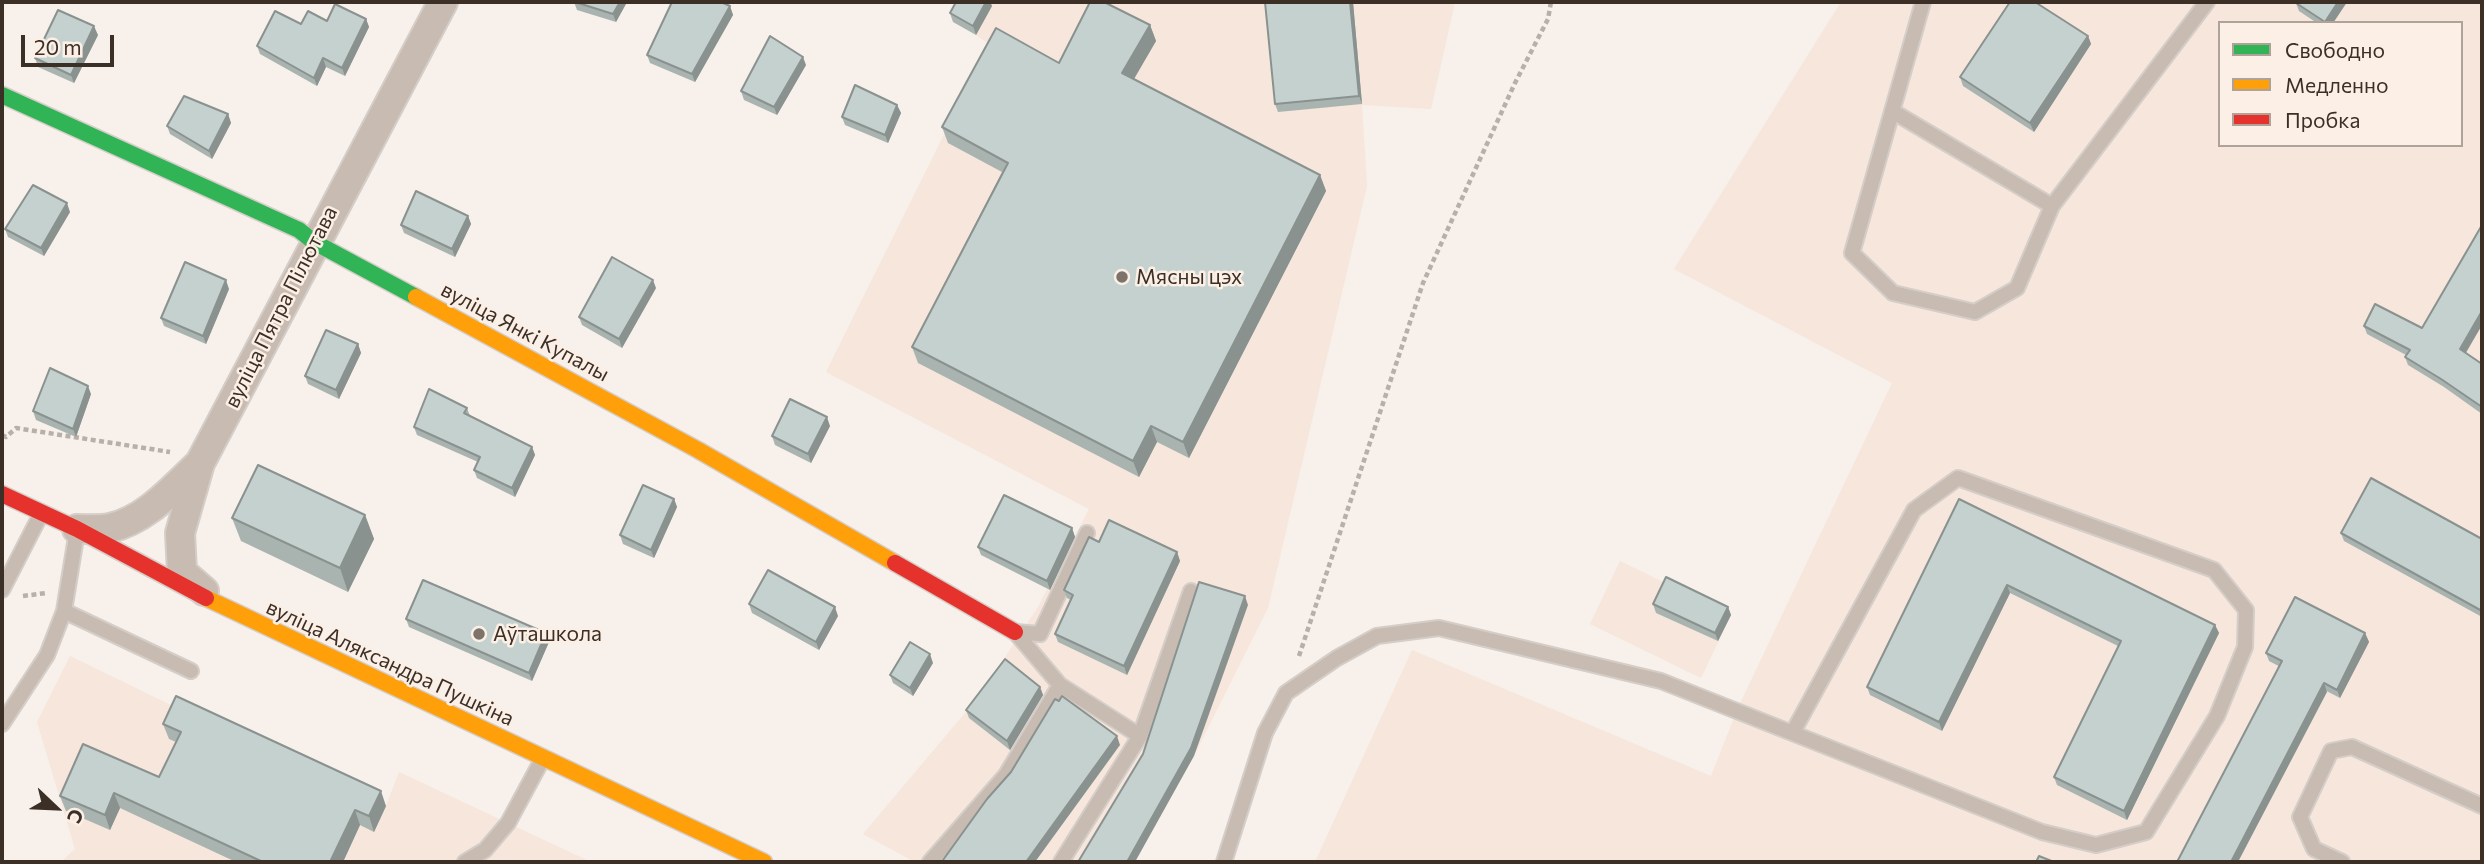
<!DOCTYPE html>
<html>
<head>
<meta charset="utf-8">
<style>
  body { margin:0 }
  #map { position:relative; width:2484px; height:864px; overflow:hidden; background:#f7f0eb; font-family:Commissioner,sans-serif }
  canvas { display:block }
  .frame { position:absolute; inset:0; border:4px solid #3b2f26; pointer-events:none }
  .legend { position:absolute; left:2218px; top:21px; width:245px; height:126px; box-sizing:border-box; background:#fcefe6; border:2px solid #afa299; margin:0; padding:9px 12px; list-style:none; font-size:21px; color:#3b2f26 }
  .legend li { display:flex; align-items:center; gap:14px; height:35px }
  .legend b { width:35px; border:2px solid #afa299 }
  .north { position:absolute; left:21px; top:773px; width:70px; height:70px; -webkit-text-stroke:5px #fcefe6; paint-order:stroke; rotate:113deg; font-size:19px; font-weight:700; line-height:28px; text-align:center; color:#3b2f26 }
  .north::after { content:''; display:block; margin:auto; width:24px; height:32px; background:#3b2f26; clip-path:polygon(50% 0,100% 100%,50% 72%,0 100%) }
  .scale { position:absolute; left:21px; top:35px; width:93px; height:32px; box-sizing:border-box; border:4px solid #3b2f26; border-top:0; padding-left:9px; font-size:21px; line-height:24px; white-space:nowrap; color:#3b2f26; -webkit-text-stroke:5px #fcefe6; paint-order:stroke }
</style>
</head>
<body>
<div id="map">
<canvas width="2484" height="864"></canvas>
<div class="frame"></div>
<ul class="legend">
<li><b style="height:9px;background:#30b455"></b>Свободно</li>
<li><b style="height:9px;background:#ff9f0a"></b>Медленно</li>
<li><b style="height:9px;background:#e5322d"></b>Пробка</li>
</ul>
<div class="north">С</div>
<div class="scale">20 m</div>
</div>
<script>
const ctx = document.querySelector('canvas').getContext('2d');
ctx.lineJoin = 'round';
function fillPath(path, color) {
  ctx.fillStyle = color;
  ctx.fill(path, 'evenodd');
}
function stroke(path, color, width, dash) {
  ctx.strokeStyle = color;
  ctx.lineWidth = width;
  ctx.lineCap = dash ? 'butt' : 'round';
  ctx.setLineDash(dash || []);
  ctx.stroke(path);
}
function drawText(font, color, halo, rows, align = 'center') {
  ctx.font = font + ' Commissioner,sans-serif';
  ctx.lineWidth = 5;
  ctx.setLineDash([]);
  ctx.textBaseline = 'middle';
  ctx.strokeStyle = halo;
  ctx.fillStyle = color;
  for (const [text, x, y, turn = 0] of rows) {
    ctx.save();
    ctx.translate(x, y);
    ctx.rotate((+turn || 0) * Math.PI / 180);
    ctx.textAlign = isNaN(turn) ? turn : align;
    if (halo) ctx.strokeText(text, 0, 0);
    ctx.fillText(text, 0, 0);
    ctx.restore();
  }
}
fillPath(new Path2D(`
  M984,2h471l-24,107 -69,-4 5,81 -99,422 -74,148 -59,106h-220l-52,-28 102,-121 31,-42 42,-64 51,-98 -263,-137 163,-328 -13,-9 15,-29z
  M1841,2h641v860h-1167l97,-212 299,126 26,-66 155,-327 -218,-114zM2220,23h241v122h-241z
  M1620,561l111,54 -30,63 -111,-54z
  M70,656l111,54 205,96 13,-34 192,90h-530l14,-13 -38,-127z`), '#f6e6db');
const lane = new Path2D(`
  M1892,111l160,95 -35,82 -42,24 -82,-19 -41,-40 71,-251
  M2052,206l155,-204
  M1087,533l-47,101 -25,-2 45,53 80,51
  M2,590l39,-76
  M64,611l127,60
  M2,724l45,-69 17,-44 13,-80
  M465,862l20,-12 23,-27 34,-63
  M930,862l76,-87 54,-90
  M1061,862l79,-126 51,-145
  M1224,862l41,-129 21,-40 51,-35 40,-22 62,-8 222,53 381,151 54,13 50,-13 71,-116 28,-69 1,-37 -32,-40 -256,-92 -44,32 -121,222
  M2342,862l-28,-13 -14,-32 31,-66 21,-4 130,59`);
const street = new Path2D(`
  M77,529c11,0 23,1 33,-1 36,-8 62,-39 88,-63
  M204,591l-22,-19 -2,-39 20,-70 243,-461`);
const fast = new Path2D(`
  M2,95l297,135 15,12 102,55`);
const slow = new Path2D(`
  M416,297l282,153 197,113
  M206,598l558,264`);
const jam = new Path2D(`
  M2,494l75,35 129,69
  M895,563l120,69`);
stroke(lane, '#d4cdc8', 18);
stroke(street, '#d4cdc8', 32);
stroke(fast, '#d4cdc8', 19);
stroke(slow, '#d4cdc8', 19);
stroke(jam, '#d4cdc8', 19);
stroke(new Path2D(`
  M2,435l4,2 10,-9 154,24
  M23,596l23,-3
  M1299,656l124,-373 92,-200 33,-64 3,-17`), '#b9afa9', 4.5, [5, 3.5]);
stroke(lane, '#c8bbb1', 14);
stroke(street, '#c8bbb1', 28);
stroke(fast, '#30b455', 16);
stroke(slow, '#ff9f0a', 16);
stroke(jam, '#e5322d', 16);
fillPath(new Path2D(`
  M574,2h53l-11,20 -39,-12z
  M956,2h34l2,4 -16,29 -23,-13 -3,-9z
  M1353,2l9,102 -84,8 -3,-8z
  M2347,2l-14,21h-16l-18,-12 -3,-8z
  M730,6l3,9 -38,67 -45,-19 -3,-8z
  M366,19l3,8 -24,49 -19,-9 -9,19 -57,-32 -3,-8 44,-22z
  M1150,25l6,16 -22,38 186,96 6,16 -137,267 -32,-16 -18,35 -221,-114 -6,-16 90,-175 -54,-29 -6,-16 117,-64z
  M98,35l-24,48 -36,-16 -3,-9z
  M2088,36l3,8 -57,88 -71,-46 -3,-9z
  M806,65l-29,50 -33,-15 -3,-9z
  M897,105l4,8 -13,30 -43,-18 -3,-8z
  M228,114l3,9 -19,36 -42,-25 -3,-8z
  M70,212l-26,44 -36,-19 -3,-8z
  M468,216l3,8 -16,33 -51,-24 -3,-8z
  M2482,225v100l-16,28 16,11v50l-38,-27 -36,-22 -3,-8 1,-2 -39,-21 -3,-8 58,2z
  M656,288l-34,60 -40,-23 -3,-8z
  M229,289l-23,55 -42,-18 -3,-8z
  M358,344l3,9 -22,46 -31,-15 -3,-8z
  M91,394l-15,43 -40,-17 -3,-9z
  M467,408l3,8 62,31 3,8 -20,42 -38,-19 -3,-8 4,-8 -61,-27 -3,-8z
  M830,426l-19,37 -36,-18 -3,-9z
  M674,499l3,8 -23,51 -31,-14 -3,-9z
  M1959,499l256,126 4,8 -92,187 -70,-35 -3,-8 64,-131 -108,-53 -68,138 -72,-36 -3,-8z
  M365,515l9,24 -26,53 -107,-51 -9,-23z
  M1072,528l3,9 -25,53 -69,-35 -3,-8z
  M2341,533l141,6v78l-138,-76z
  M1099,542l78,10 3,9 -53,114 -69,-33 -3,-8 16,-34 -4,-2 -3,-8z
  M749,604l89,12 -19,34 -67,-37z
  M1653,604l75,3 3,8 -13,26 -62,-28z
  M406,619l143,23 -17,39 -123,-54z
  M2365,633l4,9 -29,56 -71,-37 -3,-8z
  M933,663l-20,33 -20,-13 -3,-8z
  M1040,687l3,8 -33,55 -41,-32 -3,-8z
  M163,724l223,82 -12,26 -14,-7 -17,37h-107l-116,-54 -10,22 -44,-19 -6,-15 99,-19 17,-35 -7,-3z`), '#a9b4b1');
fillPath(new Path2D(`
  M620,2h7l-11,20 -3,-8z
  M986,2h4l2,4 -16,29 -3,-9z
  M1350,2h3l9,102 -3,-8z
  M2338,2h9l-14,21h-8z
  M730,6l3,9 -38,67 -3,-8z
  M366,19l3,8 -24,49 -3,-8z
  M1150,25l6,16 -28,48 -6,-16z
  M94,26l4,9 -24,48 -3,-8z
  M2088,36l3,8 -57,88 -4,-9z
  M803,57l3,8 -29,50 -3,-8z
  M323,58l3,9 -9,19 -3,-8z
  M897,105l4,8 -13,30 -3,-8z
  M228,114l3,9 -19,36 -3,-8z
  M1320,175l6,16 -137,267 -6,-16z
  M67,203l3,9 -26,44 -3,-8z
  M468,216l3,8 -16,33 -3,-8z
  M226,280l3,9 -23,55 -3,-8z
  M653,280l3,8 -34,60 -3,-9z
  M2482,311v14l-19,32 -3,-8z
  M358,344l3,9 -22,46 -3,-9z
  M88,386l3,8 -15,43 -3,-8z
  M827,417l3,9 -19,37 -3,-9z
  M1151,426l6,16 -18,35 -6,-16z
  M532,447l3,8 -20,42 -3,-9z
  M674,499l3,8 -23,51 -3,-8z
  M365,515l9,24 -26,53 -8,-24z
  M1072,528l3,9 -25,53 -3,-9z
  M1177,552l3,9 -53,114 -3,-9z
  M2007,585l3,8 -68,138 -3,-9z
  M1245,596l3,9 -54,151 -59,106h-8z
  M835,607l3,9 -19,34 -3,-8z
  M1728,607l3,8 -13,26 -3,-8z
  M2215,625l4,8 -92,187 -3,-9z
  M546,633l3,9 -17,39 -3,-8z
  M2365,633l4,9 -29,56 -3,-8z
  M930,654l3,9 -20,33 -3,-8z
  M2324,683l3,9 -89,170h-7z
  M1040,687l3,8 -33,55 -3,-9z
  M1117,736l3,9 -85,117h-9z
  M381,791l5,15 -12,26 -5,-16z
  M114,793l6,15 -10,22 -5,-15z
  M355,810l5,15 -17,37h-13z`), '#8a9290');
const building = new Path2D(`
  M575,2h45l-7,12z
  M672,2h49l9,4 -38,68 -45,-19z
  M956,2h30l-13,24 -23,-13z
  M1090,2h14l46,23 -28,48 198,102 -137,267 -32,-16 -18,35 -221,-114 96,-184 -66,-36 54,-99 63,35z
  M1265,2h85l9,94 -84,8z
  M2010,2h25l53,34 -58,87 -70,-46z
  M2297,2h41l-13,20 -29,-19z
  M335,4l31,15 -24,49 -19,-10 -9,20 -57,-32 18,-35 26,13 7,-13 19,10z
  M58,10l36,16 -23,49 -36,-17z
  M770,36l33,21 -29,50 -33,-16z
  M855,85l42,20 -12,30 -43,-18z
  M184,96l44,18 -19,37 -42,-25z
  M33,185l34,18 -26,45 -36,-19z
  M416,191l52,25 -16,33 -51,-24z
  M2482,225v86l-22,38 22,15v43l-41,-28 -36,-22 5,-7 -46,-24 11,-22 47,24z
  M612,257l41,23 -34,59 -40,-22z
  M185,262l41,18 -23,56 -42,-18z
  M326,330l32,14 -22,46 -31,-14z
  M50,368l38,18 -15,43 -40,-18z
  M429,389l38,19 -3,5 68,34 -20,41 -38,-18 6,-13 -66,-30z
  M790,399l37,18 -19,37 -36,-18z
  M258,465l107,50 -25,53 -108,-50z
  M2371,478l111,61v72l-141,-78z
  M643,485l31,14 -23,51 -31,-15z
  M1004,495l68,33 -25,53 -69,-34z
  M1959,499l256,126 -91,186 -70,-34 67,-136 -114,-56 -68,137 -72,-35z
  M1109,520l68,32 -53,114 -69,-32 18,-39 -9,-5 25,-53 10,5z
  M768,570l67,37 -19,35 -67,-38z
  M1666,577l62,30 -13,26 -62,-29z
  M423,580l123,53 -17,40 -123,-54z
  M1199,582l46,14 -54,152 -64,114h-49l65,-108z
  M2295,597l70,36 -28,57 -13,-7 -93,179h-54l105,-201 -16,-8z
  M910,642l20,12 -20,34 -20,-13z
  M1005,659l35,28 -33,54 -41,-31z
  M176,696l205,95 -12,25 -14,-6 -25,52h-67l-149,-69 -9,22 -45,-19 23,-52 76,33 22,-45 -18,-8z
  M1062,696l55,40 -91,126h-80l-3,-2 44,-61 24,-27 44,-73 4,2z
  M2039,856l15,6h-18z`);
fillPath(building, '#c5d1ce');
stroke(building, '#8a9290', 2);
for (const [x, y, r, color] of [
  [1122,277,7,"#7d736b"],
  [479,634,7,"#7d736b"]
]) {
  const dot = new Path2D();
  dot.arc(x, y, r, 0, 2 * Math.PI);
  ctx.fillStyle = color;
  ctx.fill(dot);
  stroke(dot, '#fcefe6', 2.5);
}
drawText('21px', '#3b2f26', '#fcefe6', [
  ["Мясны цэх",1136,277],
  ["Аўташкола",493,634]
], 'left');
drawText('21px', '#3b2f26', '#fcefe6', [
  ["вуліца Пятра Пілютава",281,307,-63],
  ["вуліца Янкі Купалы",525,332,28],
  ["вуліца Аляксандра Пушкіна",390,663,25]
]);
</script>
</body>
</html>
